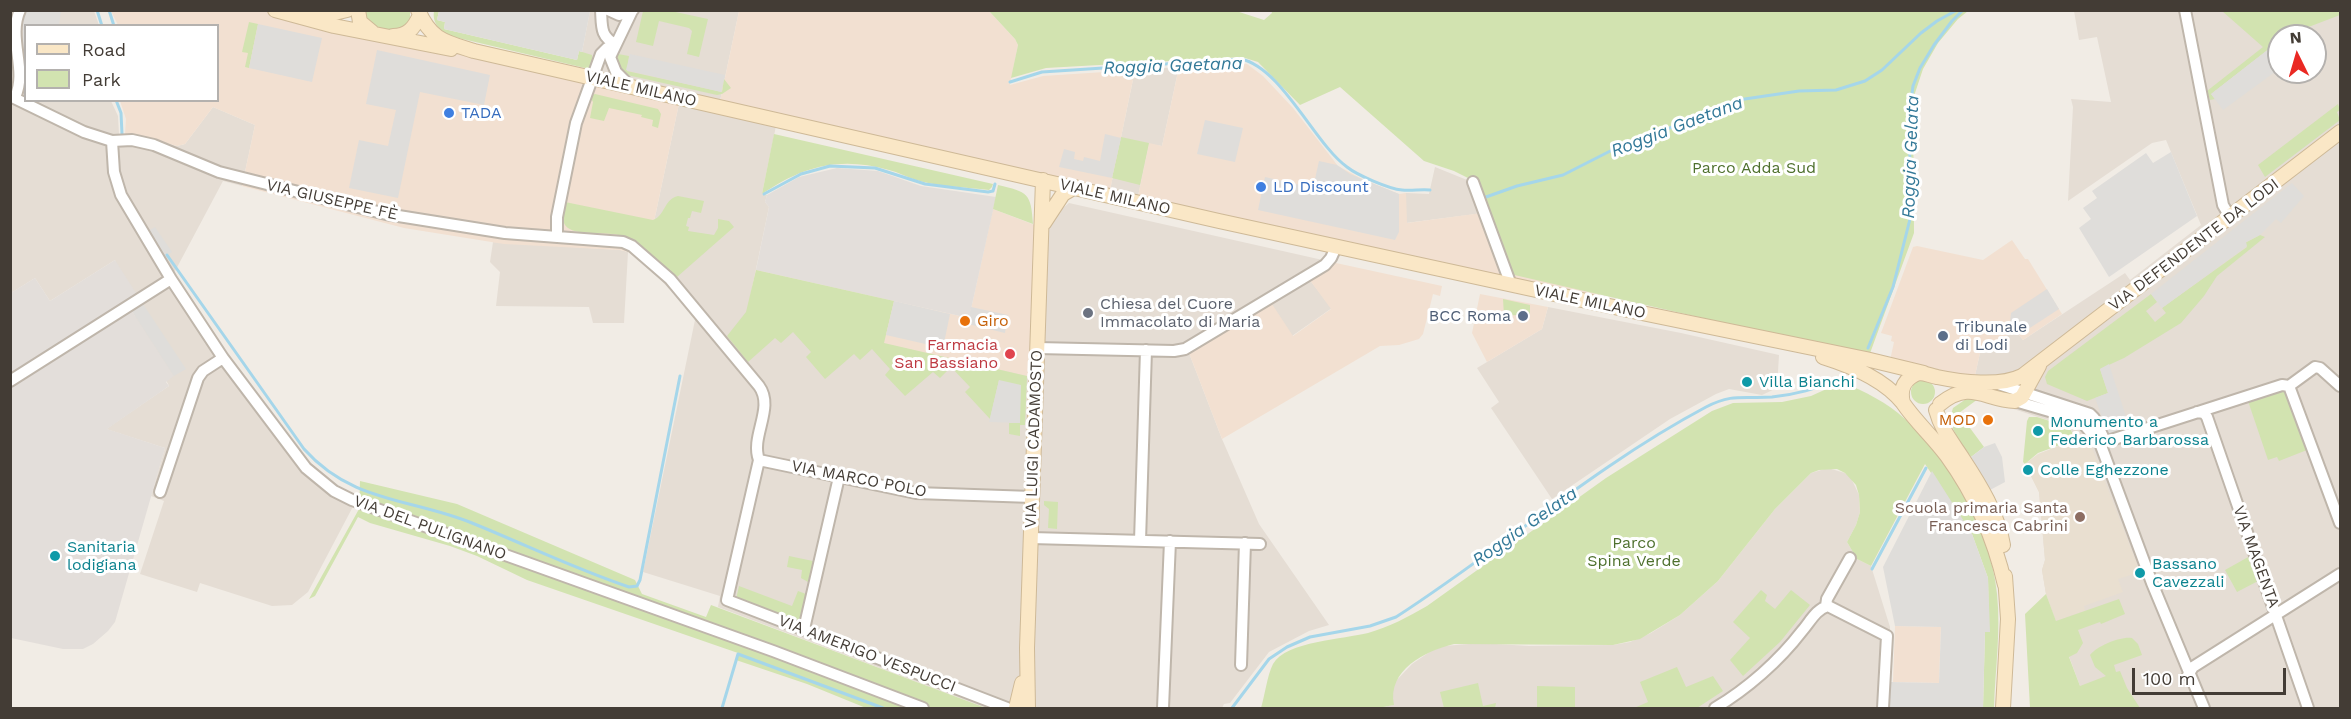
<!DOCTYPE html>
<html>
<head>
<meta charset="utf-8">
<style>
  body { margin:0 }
  #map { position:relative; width:2351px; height:719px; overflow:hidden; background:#f1ece5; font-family:"Work Sans",sans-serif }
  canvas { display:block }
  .frame { position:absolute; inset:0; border:12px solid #433c35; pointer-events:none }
  .legend { position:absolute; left:24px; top:24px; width:195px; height:78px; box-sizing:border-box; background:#fff; border:2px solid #b4b1ae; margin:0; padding:8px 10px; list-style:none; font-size:18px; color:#433c35 }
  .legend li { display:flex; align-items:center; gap:12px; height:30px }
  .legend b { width:30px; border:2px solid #b4b1ae }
  .north { position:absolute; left:2267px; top:24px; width:60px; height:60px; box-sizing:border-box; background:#fff; border:2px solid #b4b1ae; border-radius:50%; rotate:355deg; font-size:16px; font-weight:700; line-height:24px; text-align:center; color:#433c35 }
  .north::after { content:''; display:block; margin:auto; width:21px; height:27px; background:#ea2923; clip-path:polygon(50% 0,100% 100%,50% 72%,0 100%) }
  .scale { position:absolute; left:2132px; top:668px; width:154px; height:27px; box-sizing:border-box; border:3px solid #433c35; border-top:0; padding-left:8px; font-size:18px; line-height:21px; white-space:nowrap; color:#433c35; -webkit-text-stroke:4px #fff; paint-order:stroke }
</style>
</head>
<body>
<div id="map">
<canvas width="2351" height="719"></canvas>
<div class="frame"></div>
<ul class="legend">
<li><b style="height:8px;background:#fae7c6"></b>Road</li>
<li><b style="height:16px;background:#d2e3b0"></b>Park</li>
</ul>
<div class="north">N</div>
<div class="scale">100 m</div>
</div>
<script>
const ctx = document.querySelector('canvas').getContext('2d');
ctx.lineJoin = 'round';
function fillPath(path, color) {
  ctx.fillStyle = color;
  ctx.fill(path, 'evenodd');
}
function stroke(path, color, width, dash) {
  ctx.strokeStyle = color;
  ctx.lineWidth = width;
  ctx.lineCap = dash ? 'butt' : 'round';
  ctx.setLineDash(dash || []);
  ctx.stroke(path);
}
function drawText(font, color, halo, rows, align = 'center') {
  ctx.font = font + ' "Work Sans",sans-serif';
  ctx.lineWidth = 6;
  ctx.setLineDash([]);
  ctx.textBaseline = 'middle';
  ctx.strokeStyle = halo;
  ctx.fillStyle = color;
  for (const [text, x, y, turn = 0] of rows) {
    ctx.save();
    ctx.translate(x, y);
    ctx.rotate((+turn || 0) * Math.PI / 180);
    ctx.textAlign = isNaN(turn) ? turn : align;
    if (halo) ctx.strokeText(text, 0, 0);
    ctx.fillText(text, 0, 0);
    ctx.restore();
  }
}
fillPath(new Path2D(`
  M11,11h83l5,14 -73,1v74l85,1 7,15 1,18 21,2 37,10 8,-2 28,-37 42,18 -13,61 -19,-5 -49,92 52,81 85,113 16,14 31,16 -50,95 -16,13 -20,1 -72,-23 -3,9 -57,-18 24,-73 -13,-5 14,-48 -59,-19 63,-43 -37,-75 -17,-51 -65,41 -15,-23 -24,15z
  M590,11h149l-20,95 -135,-31 1,-7h5l-8,-16z
  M2074,11h266v697h-244l-16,-22 -34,-92 -4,-24 3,-10 -6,-68 -14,-28 51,-26 -7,-11 -74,-24 -21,-23 6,-27 35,-23 8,10 102,-67 5,7 71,-55 -35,-85 -14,3 -84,58 5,-94 -2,-8 40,3 -14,-65 -18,3zM2279,36h36v36h-36z
  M1179,67l-17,79 -13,-2 -12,57 -28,-6 26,-125z
  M680,99l97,22 -15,73 5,1 -2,7 4,5 -22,105 288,65 5,-150 29,-24 267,60 -27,16 23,29 -40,28 -103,17 33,86 37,85 70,101 -20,6 -40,21 -39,51 -6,1 -2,4h-225l-4,-2 -2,2h-5l-268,-101 2,-11 -77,-24 52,-252 -16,-21 -34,-35z
  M1435,167l37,15 12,31 -78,10v-30l23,1z
  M493,242l127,8 8,2 -4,71h-31l-4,-16 -93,-1 4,-34 -10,-10z
  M1548,307l133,26 98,22 -2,33 -15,7 -33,-6 -13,5 -46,25 -118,80 -61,-91 8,-6 -22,-34 65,-39z
  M1828,468l17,5 6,5 8,17 1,17 -4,13 -9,17 10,17 14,7 19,61 -1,81h-511l15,-3 -1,-13 3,-10 17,-18 19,-13 13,-5 36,-3 49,3 84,-1 17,-3 21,-9 29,-18 38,-34 57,-72 36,-36z`), '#e5ddd4');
fillPath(new Path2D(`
  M111,11h158l411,88 -35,165 -17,-12 -8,-2 -116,-6 -100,-16 -162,-42 13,-61 -42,-18 -28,37 -8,2 -37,-10 -15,-1 1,-16 -6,-18 98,-1v-74l-100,-1z
  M739,11h250l26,28 3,6 -8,40 33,-9 92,-6 -26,125 -390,-89z
  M1237,63l10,1 16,12 30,32 45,58 24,13 37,15 7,-1 1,30 75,-10 118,76 -2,13 -461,-101 12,-58 13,3 17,-79z
  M993,209l47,18 -5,151 -288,-66 9,-42 213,48z
  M2012,240l13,19h3l34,55 -39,26 -8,-10 -35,23 -6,27 -85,-15 5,-23 -3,-1 1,-5 -11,-3 32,-86 4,-1 66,14z
  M1336,263l106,23 -2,10 -7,-2 -10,40 -4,5 -20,6 -19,1 -158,93 -33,-86 83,-49 21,32 38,-27 -22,-30z
  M1480,294l68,13 -6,22 -55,33 -15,-29z
  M1895,626l46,1 -2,56 -46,-1z`), '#f2e0d1');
fillPath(new Path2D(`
  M837,168l41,3 43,15 75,11 -27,121 -213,-48 13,-63 -4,-5 2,-7 32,-18z
  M115,260l28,44 -11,7 42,65 -8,6 3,4 -62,43 58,19 -50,174 -7,9 -15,13 -10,5h-20l-52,-11v-345l24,-15 15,23z`), '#e3deda');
fillPath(new Path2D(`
  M2076,439l4,9 11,-3 49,127 -22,7 5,13 -39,14 1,5 -29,10 -10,-27 -4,-24 3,-10 -6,-68 -14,-28 13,-10z`), '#e9dfd0');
fillPath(new Path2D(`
  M1233,10l31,10 8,-7 -1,-3 697,1 -10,8 -20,24 -15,26 -10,30 1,134 -45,123 -359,-82 -36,-93 -20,-10 -30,-10 -84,-74 -40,18 -42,-43 -16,-5 -196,11 -35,10 7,-33 -3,-6 -26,-28z
  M363,11h47v9l-6,8c-20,4 -34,3 -41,-17z
  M434,11h5l-2,9 8,2 -1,7 133,31 2,-9 13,4 1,8 -3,5h-5l-135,-32c-10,-6 -18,-12 -16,-25z
  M643,11h28l37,8 -9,38 -12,-3 5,-23 -3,-3 -30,-7 -6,25 -17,-4z
  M2222,11h118v4l-55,21h-6v5l-68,53 4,5 -5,1 -3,-9 56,-44z
  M249,22l9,2 -9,44 -4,-1 3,-14 -6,-1z
  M618,54l11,2 -2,15 95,21 2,-13 7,9 -9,6 -5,1 -90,-20 -7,-5 -5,-10z
  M595,94l63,15 3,5 -3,14 -6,-2 1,-6 -12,-3 1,-2 -33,-7 -5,13 -14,-3 3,-16 -3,-6z
  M2338,104l2,6 -3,2 3,8 -75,57 -7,-12z
  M774,134l219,50 -1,3 -3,3c-23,-3 -51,-3 -73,-10 -9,-3 -18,-8 -27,-10 -49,-14 -86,-4 -127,24z
  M1121,137l28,6 -9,42 -28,-7z
  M998,185c30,7 33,8 35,39l-40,-15z
  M678,196l26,5 -3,12 -9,-2 -2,7h-2l-2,8 3,1 -1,4 26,4 4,-7v-9l11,2 5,6 -57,50c-15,-12 -37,-36 -55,-41 -14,-5 -43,0 -54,-8 -8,-6 -5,-18 -3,-26l88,18c12,-4 11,-21 25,-24z
  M2260,235l5,2 -48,39 -13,20 -23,27 -57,35 -24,11 8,24 -21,8 -40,-17 -2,-7 3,-6 103,-77 6,8 -11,9 9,11 11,-9 -4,-5 85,-61 -2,-4z
  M756,270l138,31 -10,42 143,33 -2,49h-5v11l-11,-2v-11h11l-21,-43 -9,39 -25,-27 5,-5 -19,-20 -11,11 -7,-6 -28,24 -20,-21 5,-6 -18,-20 -12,11 -6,-6 -29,25 -19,-22 5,-5 -18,-20 -12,11 -6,-5 -27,24 -21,-26 19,-24z
  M1503,299l27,6v9l-26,2z
  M1911 392a12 12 0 1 1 24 0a12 12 0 1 1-24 0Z
  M1842,382c23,10 45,20 63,37 47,42 86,112 92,175 4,38 -2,77 -3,114h-11l2,-76h4l-1,-54 -16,-44 -47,-70 -54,102 -14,-7 -10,-17 9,-17 4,-13 -1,-17 -3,-10 -11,-12 -8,-4 -18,1 -8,3 -36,36 -57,72 -38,34 -40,24 -27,6 -159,-1c-29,7 -67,26 -60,61l-16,3h-117c4,-13 6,-32 12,-44 13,-23 72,-25 95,-31 21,-6 40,-16 59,-27l179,-128 106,-67 21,-8 49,-1 29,-6z
  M2287,389l20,61 -28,11 -2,-4 -9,3 -20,-59z
  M1966,399h12l-19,14 25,34 -13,10c-10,-15 -25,-30 -18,-49z
  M2029,417h8l32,10 7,12 -38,14 -13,11 -2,-2 4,-41z
  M360,481l97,23 178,76 7,14 64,23 5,-12 275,103h-120l-59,-24 -71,-24 2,-7 -211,-73 -50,-24 -27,-10 -80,-23 -12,-6 -43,79 -6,3 50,-90z
  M1044,501l14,1 -1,27 -9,-1 1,-19 -5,-4z
  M789,556l24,5 -5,21 -7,-4 1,-8 -15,-3z
  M2250,556l10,24 -23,12 -12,-22z
  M739,586l53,20 6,-15 8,3 -6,27 -3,1 -61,-23z
  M1761,590l6,5 -2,6 10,8 16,-19 19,15 -30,37 -37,34 -13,-16 20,-22 -17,-16z
  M2046,594l10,27 63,-22 6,15 -24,10 -1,-2 -22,8 5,13 -6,10 -8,4 11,29 26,-10 -11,-9 -5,-12c7,-9 31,-19 42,-17l6,6 4,11 -28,10 2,7 4,-1 7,17 13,20h-110l-5,-94z
  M1677,667l9,20 27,-11 10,15 -26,17h-63l14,-6 -8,-20z
  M1478,683l5,23 13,-3 -1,5h-51l-4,-16z
  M1537,686l38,1v21h-38z`), '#d2e3b0');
fillPath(new Path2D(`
  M25,11h36l-2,14 -33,1 -1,27h-2v-33z
  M439,11v-1l151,1 -8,41 -3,-1 -2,9 -133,-31 1,-7 -8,-2z
  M258,24l64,14 -10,44 -63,-14z
  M2279,41v28l-56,41 -12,-16z
  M377,50l113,25 -6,30 -64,-13 -22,106 -49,-10 10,-48 29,6 8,-36 -30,-6z
  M630,54l95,21 -4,17 -95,-22z
  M1205,120l38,8 -8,34 -38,-8z
  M1105,134l16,4 -9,40 -53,-11 5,-18 11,3 -1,7 9,2 1,-4 16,4z
  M2171,152l26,64 -88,61 -30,-49 12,-9 -8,-11 14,-10 -5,-7 54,-38 7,10z
  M1319,161l18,4 13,9 49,20v38l-4,8 -137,-30 7,-33 48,11z
  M2292,183l12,13 -23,27 -5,-4 -16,16 -14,7 1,4 -85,62 -11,-14z
  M155,227l17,25 -7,5 -17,-26z
  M2047,289l12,20 -40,26 -9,-13 1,-9z
  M894,301l56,13 -7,34 -57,-13z
  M143,304l43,65 -12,7 -42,-65z
  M971,307l37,8 -3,18 -37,-9z
  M2109,364l21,65 -21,7 -14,-38 13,-5 -8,-24z
  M999,380l22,5 -1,38 -31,-1z
  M1995,443l7,14 3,25 -15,8 -19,-33 13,-10z
  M1932,471l40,63 16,44 2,54h-5l-2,76h-94l1,-26 49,1 2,-56 -46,-1 -12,-59z`), '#dfddda');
stroke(new Path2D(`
  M97,10l5,16
  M109,10l5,16
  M1010,82l32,-10 199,-13c41,9 73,84 106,108 10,8 42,22 55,23 10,1 19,-1 28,0
  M116,100l5,13 1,21
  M764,194l37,-20 29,-8 45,2 50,16 63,8 5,-1 2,-7
  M1486,197l31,-11 46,-11 63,-32 34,-11 78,-32 61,-9 37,-1 29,-9 17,-11 39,-37 16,-12 20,-11
  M167,255l137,194c48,54 106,49 168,74 52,21 103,46 157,64l8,-1 3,-6 40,-204
  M1868,348l25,-61 18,-72 -2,-97 4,-32 7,-18 14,-23 18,-24 11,-11
  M1872,569l54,-101
  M722,708l16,-54 145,54
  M1232,708l37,-49 18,-12 23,-10 60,-11 26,-9c104,-67 199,-151 310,-210 27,-14 38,-8 66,-10 20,-2 48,-8 65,-19`), '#a5d6ea', 3);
const street = new Path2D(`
  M601,10c1,16 -1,27 15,34
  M608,10l11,5 14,-5
  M2185,10l38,195 7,12
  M630,86l-14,-14 -6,-15 22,-46
  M10,96l74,36 28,9 20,-1 22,5 65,27 167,42 119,19 118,9 9,4 38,33 89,107c16,22 -9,50 0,74l-32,140 280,108
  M15,97c13,-27 -8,-59 5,-87
  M112,141l2,31 7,23 50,84 52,79 83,110 28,23 18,9 421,151 150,57
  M1473,182l38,103
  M557,237v-20l19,-94 25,-69 6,-6 9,-4
  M1037,348l137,3 11,-2 140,-84 6,-7 5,-11
  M10,381l161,-102
  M1995,383l95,31 4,4 11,23
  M2289,386l51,137
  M2015,401l65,19 20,23 52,140 52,125
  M2197,412l7,1 3,4 101,291
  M2108,441l174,-56 7,1 26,-19 5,1 20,18
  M759,460l157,33 116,4
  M160,492l38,-114 5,-7 20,-13
  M1031,538l229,6
  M1140,541l6,-191
  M1826,606l1,-7 23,-41
  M804,629l35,-152
  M1241,665l4,-122
  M2188,675l5,-8 147,-93
  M1163,708l7,-167
  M1715,708c32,-19 64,-47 87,-77 8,-9 14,-22 26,-25l59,30 -4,72`);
const secondary = new Path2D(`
  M275,10l59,16 117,23
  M358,10l2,12 12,10
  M418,10c13,30 27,32 56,41l745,170 418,91 229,47 58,14
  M311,16l15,-1 21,-5
  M393,36c15,0 21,-8 27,-21
  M1044,223l19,-29 12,-7
  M1823,357c29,9 61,22 80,46
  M1940,404c31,-25 44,-4 75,-3l7,-4 17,-31
  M1936,410c5,19 16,32 27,49 17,26 35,55 40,86
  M2005,585c-11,-48 -29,-89 -58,-129 -13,-18 -32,-35 -44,-53 -4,-15 2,-25 16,-30 7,0 12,3 18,4 24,5 63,10 85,-1l318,-244
  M1016,708l6,-25
  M1028,708l-1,-60 16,-468
  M2003,708l5,-89 -3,-43`);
stroke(street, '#bfb6ab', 14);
stroke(secondary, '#ceb997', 16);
stroke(street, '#fff', 10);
stroke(secondary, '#fae7c6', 14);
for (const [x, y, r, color] of [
  [449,113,6,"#3f7fe0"],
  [1261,187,6,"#3f7fe0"],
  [1088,313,6,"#6b7280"],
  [1523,316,6,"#5c6f8a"],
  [965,321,6,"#e8710a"],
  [1943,336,6,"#5c6f8a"],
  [1010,354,6,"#e0444e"],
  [1747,382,6,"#0f9aa8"],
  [1988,420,6,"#e8710a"],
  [2038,431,6,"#0f9aa8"],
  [2028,470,6,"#0f9aa8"],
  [2080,517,6,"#8d6e63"],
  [55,556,6,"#0f9aa8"],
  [2140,573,6,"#0f9aa8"]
]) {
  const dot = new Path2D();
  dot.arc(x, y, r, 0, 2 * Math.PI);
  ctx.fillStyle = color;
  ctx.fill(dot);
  stroke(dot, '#fff', 2);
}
drawText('16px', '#433c35', '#fff', [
  ["VIALE MILANO",641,89,13],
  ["VIALE MILANO",1115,197,13],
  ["VIA GIUSEPPE FÈ",332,200,13],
  ["VIA DEFENDENTE DA LODI",2194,245,-37],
  ["VIALE MILANO",1590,302,12],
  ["VIA LUIGI CADAMOSTO",1034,439,-88],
  ["VIA MARCO POLO",859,479,11],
  ["VIA DEL PULIGNANO",430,528,20],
  ["VIA MAGENTA",2256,557,70],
  ["VIA AMERIGO VESPUCCI",867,654,21]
]);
drawText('16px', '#366cbe', '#fff', [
  ["TADA",461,113],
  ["LD Discount",1273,187]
], 'left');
drawText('16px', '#4e702d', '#fff', [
  ["Parco Adda Sud",1754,168],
  ["Parco",1634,543],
  ["Spina Verde",1634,561]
]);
drawText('16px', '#5b616d', '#fff', [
  ["Chiesa del Cuore",1100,304],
  ["Immacolato di Maria",1100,322]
], 'left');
drawText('16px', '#4e5e75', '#fff', [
  ["BCC Roma",1511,316],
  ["Tribunale",1955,327,"left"],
  ["di Lodi",1955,345,"left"]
], 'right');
drawText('16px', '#c56008', '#fff', [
  ["Giro",977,321],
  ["MOD",1976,420,"right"]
], 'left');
drawText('16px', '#be3a42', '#fff', [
  ["Farmacia",998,345],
  ["San Bassiano",998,363]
], 'right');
drawText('16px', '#0d838f', '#fff', [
  ["Villa Bianchi",1759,382],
  ["Monumento a",2050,422],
  ["Federico Barbarossa",2050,440],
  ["Colle Eghezzone",2040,470],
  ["Sanitaria",67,547],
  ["lodigiana",67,565],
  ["Bassano",2152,564],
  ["Cavezzali",2152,582]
], 'left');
drawText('16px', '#785e54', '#fff', [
  ["Scuola primaria Santa",2068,508],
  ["Francesca Cabrini",2068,526]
], 'right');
drawText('italic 18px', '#337998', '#fff', [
  ["Roggia Gaetana",1173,66,-2],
  ["Roggia Gaetana",1677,127,-21],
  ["Roggia Gelata",1911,157,-88],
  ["Roggia Gelata",1525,527,-35]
]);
</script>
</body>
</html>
